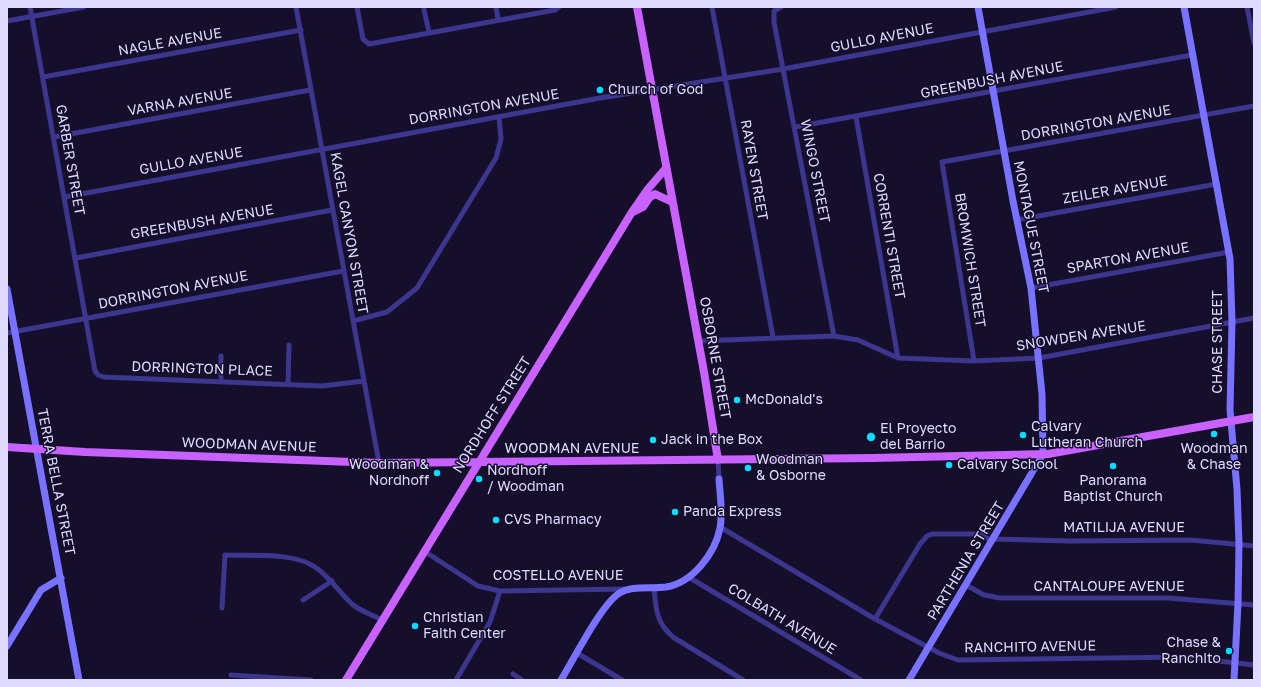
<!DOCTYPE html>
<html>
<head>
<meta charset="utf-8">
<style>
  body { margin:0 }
  #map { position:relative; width:1261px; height:687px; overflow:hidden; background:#150f2c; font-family:"Golos Text",sans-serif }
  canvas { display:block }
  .frame { position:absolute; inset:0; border:8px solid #dfdaff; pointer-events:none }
</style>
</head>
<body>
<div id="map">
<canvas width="1261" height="687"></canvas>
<div class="frame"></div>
</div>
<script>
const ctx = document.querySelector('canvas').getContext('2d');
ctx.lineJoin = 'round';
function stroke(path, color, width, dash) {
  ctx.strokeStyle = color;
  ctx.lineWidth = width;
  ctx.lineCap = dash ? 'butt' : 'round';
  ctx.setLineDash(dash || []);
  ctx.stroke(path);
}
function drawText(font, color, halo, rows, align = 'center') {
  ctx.font = font + ' "Golos Text",sans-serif';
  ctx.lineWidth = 3;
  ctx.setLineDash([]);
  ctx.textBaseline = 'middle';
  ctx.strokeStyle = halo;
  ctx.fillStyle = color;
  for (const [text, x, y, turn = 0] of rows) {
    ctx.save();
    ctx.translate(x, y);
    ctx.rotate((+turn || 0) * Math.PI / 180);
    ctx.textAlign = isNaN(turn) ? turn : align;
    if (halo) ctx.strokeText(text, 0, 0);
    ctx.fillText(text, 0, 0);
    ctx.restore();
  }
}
stroke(new Path2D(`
  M30,7l65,364 3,4 6,2 218,9 42,-5
  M296,7l83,456
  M357,7l6,32 6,5 186,-34 4,-3
  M496,7l2,12
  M712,7l61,330
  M781,7l-7,4v11l60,314
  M1247,7l7,36
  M424,10l5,22
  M7,21l77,-14
  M43,77l258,-47
  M856,117l42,241
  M795,127l397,-72
  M54,137l256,-47
  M65,197l535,-99 183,-29 333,-62
  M1016,220l201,-36
  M76,258l256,-48
  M1031,288l198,-36
  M353,321l34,-9 30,-24 79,-130 5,-19 -2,-22
  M7,333l336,-62
  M698,341l136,-5 24,4 40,18 76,3 65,-3 215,-40
  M974,361l-32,-199 312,-56
  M221,382v-26
  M288,384l1,-39
  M718,460l1,19
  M720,527l155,92 64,34 19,7 225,-3 71,8
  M993,539l78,2 120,-1 63,6
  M424,551l54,35 22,5 126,-2
  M690,578l171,102
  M966,585l18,10 16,3h168l86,7
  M654,588c2,22 2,34 19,49l70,43
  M303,600l29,-19
  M222,608l3,-53c25,1 69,-3 90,12 15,10 24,25 37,37 8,7 21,11 30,16
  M875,619l45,-75 7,-8 5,-2h47l13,7
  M577,653l45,27
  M513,674l9,6
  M231,675l80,5
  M456,680l34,-58 10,-31`), '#3c368f', 5);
stroke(new Path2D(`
  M1184,7l46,252 2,63 -2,88 7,79 2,55 -1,60 -4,76
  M7,289l72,391
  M7,646l34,-56 20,-12
  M561,680c13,-21 39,-73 57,-86 13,-9 32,-5 48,-7 26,-4 49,-33 54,-59 3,-15 0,-34 -1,-49
  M909,680l134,-226 -1,-60 -11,-106 -18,-87 -35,-194`), '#7971ff', 7);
stroke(new Path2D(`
  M637,7l67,365 14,88
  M633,212l10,-5 6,-9 6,-4 17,8
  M7,447l78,5 294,11 494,-5 175,-4 206,-37
  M346,680l286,-468 16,-23 18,-21`), '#c961ff', 8);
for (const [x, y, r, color] of [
  [600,90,4,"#06deff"],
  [737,400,4,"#06deff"],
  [1214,434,4,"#06deff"],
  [1023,435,4,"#06deff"],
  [871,437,5,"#06deff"],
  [653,440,4,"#06deff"],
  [949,465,4,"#06deff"],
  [1113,466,4,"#06deff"],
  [748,468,4,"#06deff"],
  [437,473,4,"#06deff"],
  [479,479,4,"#06deff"],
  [675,512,4,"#06deff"],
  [496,520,4,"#06deff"],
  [415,626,4,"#06deff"],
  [1229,651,4,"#06deff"]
]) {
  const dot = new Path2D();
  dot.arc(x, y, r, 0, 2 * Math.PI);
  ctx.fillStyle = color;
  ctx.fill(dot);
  stroke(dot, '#150f2c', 1.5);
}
drawText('14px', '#dfdaff', '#150f2c', [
  ["GULLO AVENUE",882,38,-11],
  ["NAGLE AVENUE",170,42,-10],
  ["GREENBUSH AVENUE",992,80,-11],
  ["VARNA AVENUE",180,102,-10],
  ["DORRINGTON AVENUE",484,107,-10],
  ["DORRINGTON AVENUE",1096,123,-10],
  ["GARBER STREET",70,160,80],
  ["GULLO AVENUE",191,161,-10],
  ["RAYEN STREET",754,170,80],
  ["WINGO STREET",815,171,79],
  ["ZEILER AVENUE",1115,190,-10],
  ["GREENBUSH AVENUE",202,222,-10],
  ["MONTAGUE STREET",1031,227,79],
  ["KAGEL CANYON STREET",349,233,80],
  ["CORRENTI STREET",889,236,80],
  ["SPARTON AVENUE",1128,258,-10],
  ["BROMWICH STREET",970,260,81],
  ["DORRINGTON AVENUE",173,290,-11],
  ["SNOWDEN AVENUE",1081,336,-9],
  ["CHASE STREET",1218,342,-90],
  ["OSBORNE STREET",715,358,80],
  ["DORRINGTON PLACE",202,369,2],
  ["NORDHOFF STREET",492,415,-58],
  ["WOODMAN AVENUE",249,445,2],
  ["WOODMAN AVENUE",572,449],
  ["TERRA BELLA STREET",56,482,79],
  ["MATILIJA AVENUE",1124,528],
  ["PARTHENIA STREET",966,561,-59],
  ["COSTELLO AVENUE",558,576],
  ["CANTALOUPE AVENUE",1109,587],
  ["COLBATH AVENUE",782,619,31],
  ["RANCHITO AVENUE",1030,647,-1]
]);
drawText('14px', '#dfdaff', '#150f2c', [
  ["Church of God",608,90],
  ["McDonald's",745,400],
  ["Calvary",1031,427],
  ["Lutheran Church",1031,443],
  ["El Proyecto",880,429],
  ["del Barrio",880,445],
  ["Jack in the Box",661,440],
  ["Woodman",1214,449,"center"],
  ["& Chase",1214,465,"center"],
  ["Woodman",756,460],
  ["& Osborne",756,476],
  ["Woodman &",429,465,"right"],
  ["Nordhoff",429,481,"right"],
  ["Calvary School",957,465],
  ["Nordhoff",487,471],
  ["/ Woodman",487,487],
  ["Panorama",1113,481,"center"],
  ["Baptist Church",1113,497,"center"],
  ["Panda Express",683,512],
  ["CVS Pharmacy",504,520],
  ["Christian",423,618],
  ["Faith Center",423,634],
  ["Chase &",1221,643,"right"],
  ["Ranchito",1221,659,"right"]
], 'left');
</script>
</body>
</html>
